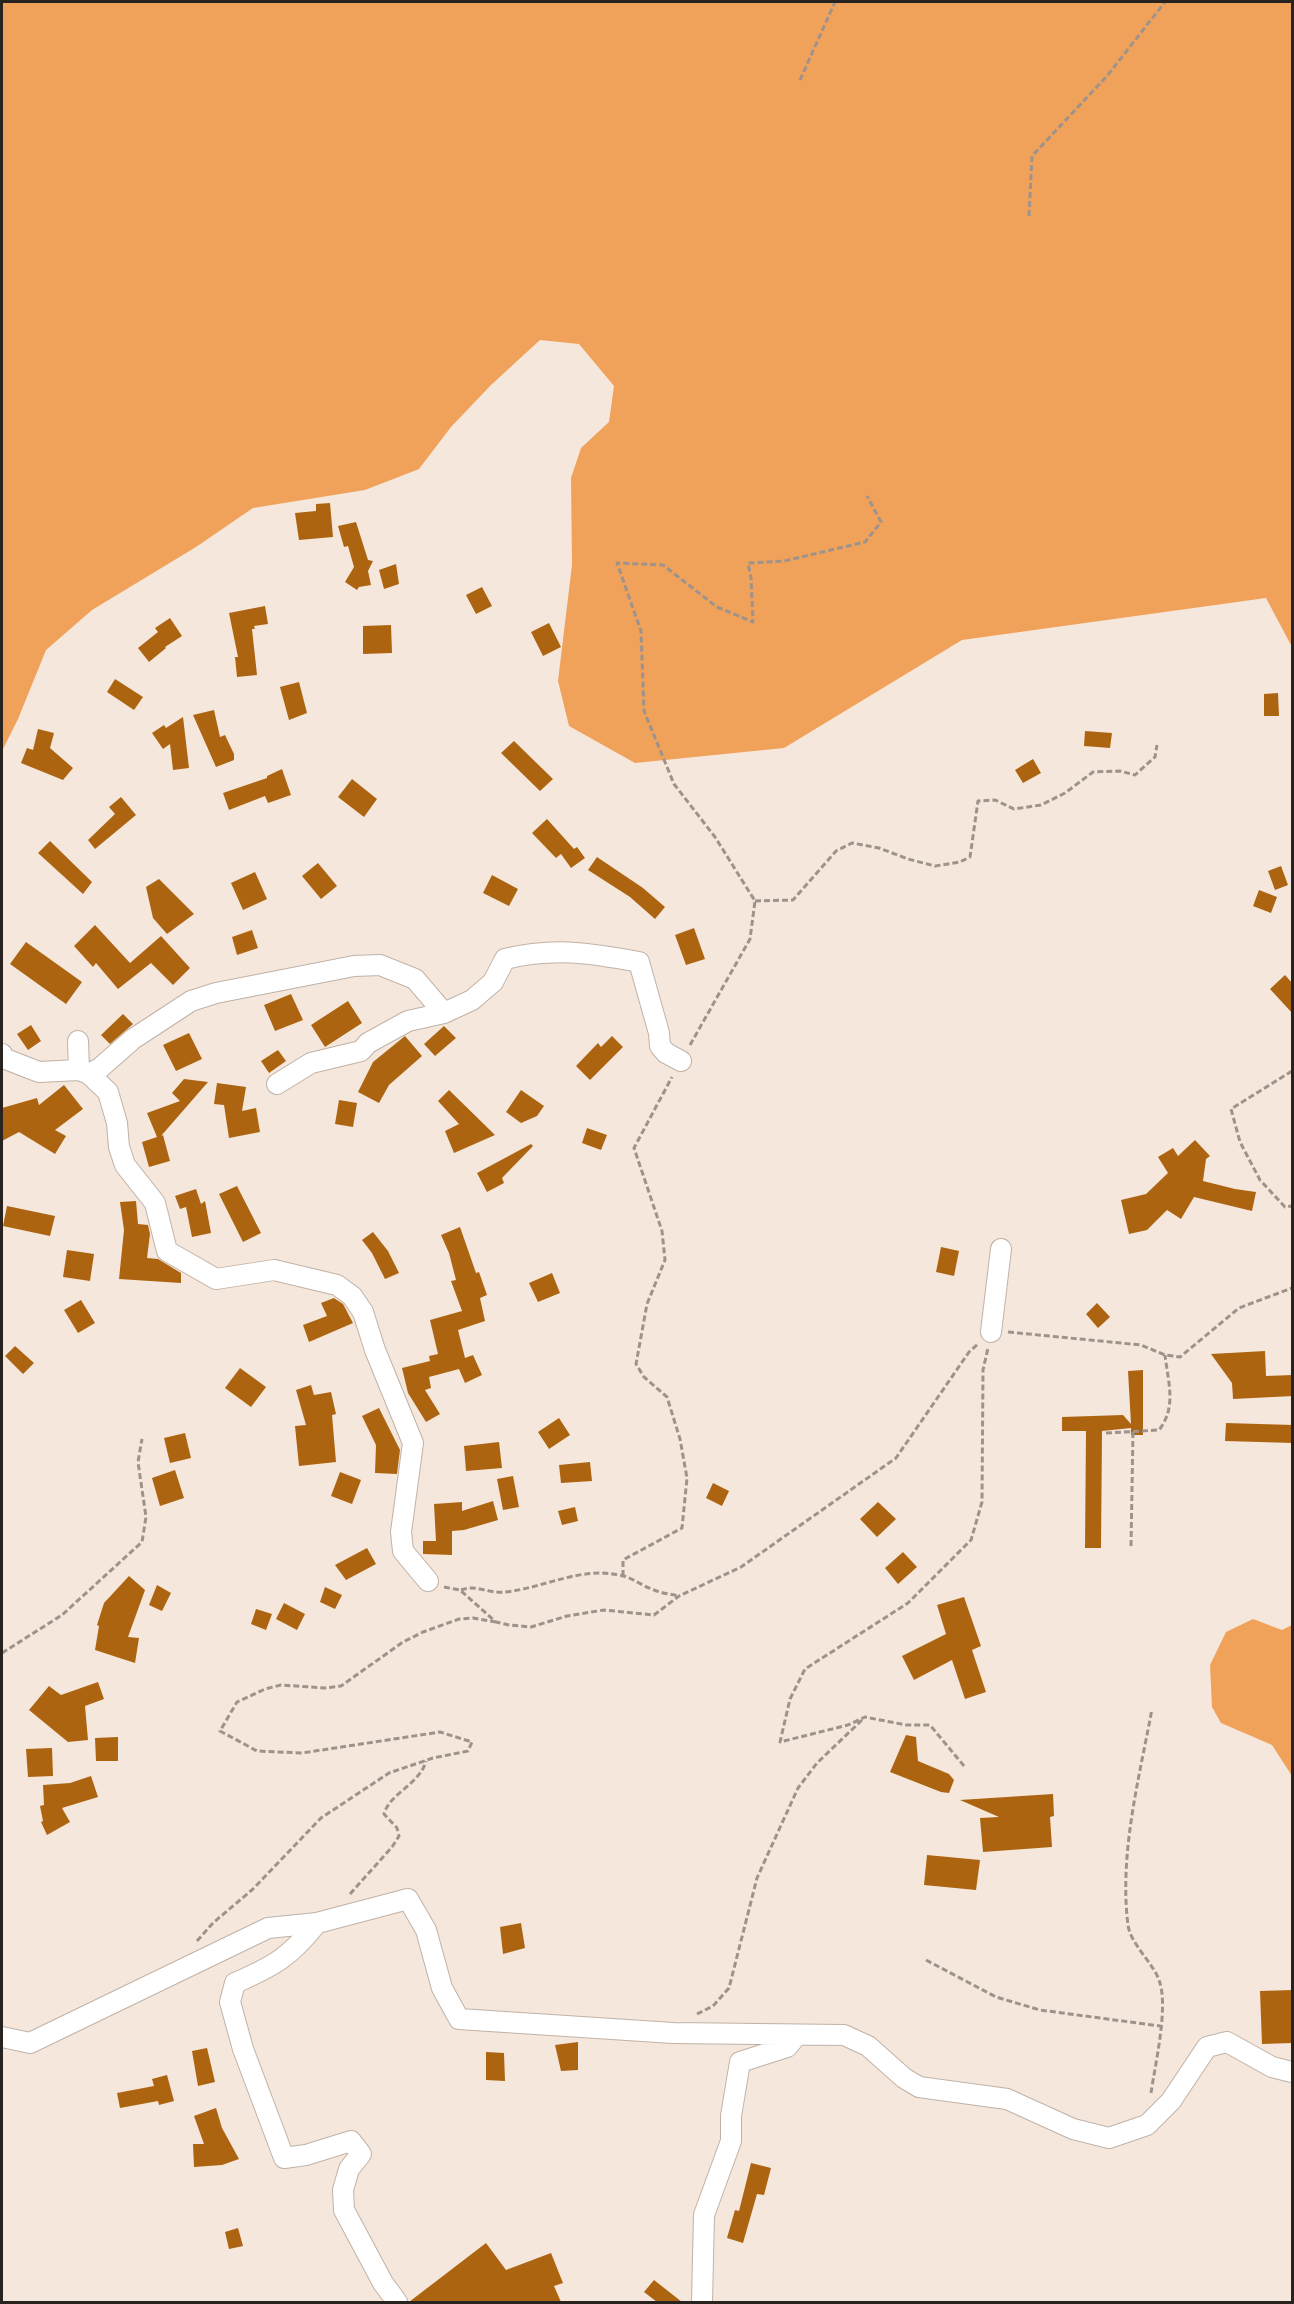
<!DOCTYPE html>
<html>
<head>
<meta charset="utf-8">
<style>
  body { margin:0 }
  #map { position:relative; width:1294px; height:2304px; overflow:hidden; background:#f5e7db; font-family:Rubik,sans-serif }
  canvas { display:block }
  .frame { position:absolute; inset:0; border:3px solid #29231f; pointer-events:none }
</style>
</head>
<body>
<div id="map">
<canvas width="1294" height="2304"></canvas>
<div class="frame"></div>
</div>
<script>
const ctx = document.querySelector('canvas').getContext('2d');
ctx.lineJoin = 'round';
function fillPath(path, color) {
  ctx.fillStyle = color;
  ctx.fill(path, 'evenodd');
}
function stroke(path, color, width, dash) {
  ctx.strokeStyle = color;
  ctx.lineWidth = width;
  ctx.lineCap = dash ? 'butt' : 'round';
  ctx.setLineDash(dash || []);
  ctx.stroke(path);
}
fillPath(new Path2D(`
  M2,2h1290v645l-26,-49 -304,42 -178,108 -149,15 -66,-37 -11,-45 14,-116 -1,-87 10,-30 28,-26 5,-36 -35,-42 -39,-4 -49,45 -40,42 -32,42 -54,21 -112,18 -57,39 -104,63 -46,40 -28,69 -16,32z
  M1253,1619l29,11 10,-5v151l-20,-31 -51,-22 -9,-16 -2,-42 16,-33z`), '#f0a25b');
fillPath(new Path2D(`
  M330,503l3,34 -34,3 -4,-27 21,-2v-7z
  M356,522l12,38 5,1 -5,10 3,14 -12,2 -2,3 -12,-8 9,-15 -6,-21 -4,1 -6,-21z
  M396,564l3,20 -15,5 -5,-19z
  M482,587l10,19 -16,8 -10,-19z
  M265,606l3,18 -14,2 1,3h-3l5,46 -20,2 -2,-20h3l-9,-44z
  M170,618l12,18 -17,11 1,1 -17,14 -11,-14 20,-16 -3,-4z
  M549,623l12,24 -18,9 -12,-24z
  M391,625l1,28 -29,1v-28z
  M115,679l28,18 -9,13 -27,-18z
  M299,682l8,31 -18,7 -9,-33z
  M1278,693l1,23h-15v-22z
  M214,710l6,27 5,-2 9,19v6l-18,7 -23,-52z
  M183,717l6,51 -16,2 -3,-26 -7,5 -11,-16 12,-8 2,3z
  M38,729l16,4 -4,15 23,20 -10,12 -42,-17 6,-15 6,2z
  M1085,731l27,2 -2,15 -26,-2z
  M514,741l39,38 -13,12 -39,-38z
  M1033,759l8,14 -18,10 -8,-13z
  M282,769l9,26 -23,8 -3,-7 -36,14 -6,-17 44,-15v-2z
  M352,779l25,20 -13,18 -26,-20z
  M121,797l15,18 -41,34 -7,-9 27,-26 -6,-7z
  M547,819l27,30 3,-2 8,11 -14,10 -10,-14 -5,4 -24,-25z
  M50,841l42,41 -9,12 -45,-41z
  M597,857l46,31 22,19 -10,12 -25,-22 -42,-27z
  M318,863l19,23 -16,13 -19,-23z
  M1281,866l7,19 -13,5 -7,-19z
  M255,872l12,27 -24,11 -12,-27z
  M492,875l26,14 -9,17 -26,-13z
  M159,879l35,35 -27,20 -14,-16 -7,-31z
  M1259,890l18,7 -6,16 -18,-7z
  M95,925l35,38 31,-27 29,32 -17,17 -22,-22 -33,26 -22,-26 -3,4 -19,-21z
  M694,928l11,31 -19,6 -11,-30z
  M252,930l6,18 -21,7 -5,-18z
  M26,942l56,40 -16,22 -56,-40z
  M1285,975l8,9v30l-23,-25z
  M291,994l12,26 -28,11 -11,-26z
  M348,1001l14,22 -37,24 -14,-22z
  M123,1014l10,10 -23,20 -9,-9z
  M31,1025l10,16 -13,9 -11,-16z
  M444,1026l12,12 -21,18 -11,-12z
  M189,1033l13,26 -26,12 -13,-26z
  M405,1036l17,20 -33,29 -10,18 -21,-11 15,-30z
  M612,1036l11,11 -33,33 -14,-14 22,-23 3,4z
  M278,1050l8,11 -17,12 -8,-12z
  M184,1079l24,3 -47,54 2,-1 7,26 -21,6 -7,-25 15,-5 -10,-24 33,-12 -8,-8z
  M217,1083l29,4 -4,24 14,-3 4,24 -31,6 -5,-33 -10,-1z
  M64,1085l19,24 -28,21 11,6 -11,18 -36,-22 -17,9v-33l35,-10 2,7z
  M449,1090l46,45 -41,18 -9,-22 14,-7 -21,-23z
  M521,1090l23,16 -7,10 -16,7 -15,-11z
  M339,1100l18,3 -4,24 -18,-3z
  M587,1128l20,7 -6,15 -19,-7z
  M1195,1140l15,16 -4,3 -3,22 32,8 21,3 -4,19 -58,-14 -13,22 -14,-9 -20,20 -18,4 -8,-34 25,-6 22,-21 -10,-16 15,-9 5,8z
  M531,1144l2,2 -31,32 2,5 -17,9 -10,-19z
  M237,1186l24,47 -18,9 -24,-48z
  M196,1189l5,15 4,-3 6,32 -19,4 -6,-30 -6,2 -5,-13z
  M136,1201l2,23 10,1 2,9 -3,24 11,1 23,14v10l-62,-4 5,-49 -4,-28z
  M7,1206l48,10 -5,20 -47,-10z
  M460,1227l16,46 3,-1 8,23 -7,3 5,23 -27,9 7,28 8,-3 9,20 -17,8 -6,-14 -30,8 2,11 -6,2 15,24 -14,8 -18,-29 -6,-25 28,-7 -1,-5 9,-2 -8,-34 32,-9 -11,-30 5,-1 -7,-27 -8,-18z
  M373,1232l15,19 11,22 -14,6 -13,-26 -10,-13z
  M941,1247l18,4 -5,25 -18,-4z
  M67,1250l27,4 -4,27 -27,-4z
  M552,1273l8,20 -22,9 -9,-19z
  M334,1298l9,6 10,19 -44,19 -6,-17 24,-9 -6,-13z
  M81,1300l14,23 -17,10 -14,-23z
  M1097,1303l13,14 -12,11 -12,-14z
  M15,1346l19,17 -11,11 -18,-18z
  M1265,1351l1,25 27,-1v21l-60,3 -1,-16 -21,-29z
  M240,1368l26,19 -15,20 -26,-19z
  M1143,1370v65h-12v-7l-29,3 -1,117h-16l1,-117h-24v-14l61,-2 8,9 -3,-53z
  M311,1385l3,10 17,-3 5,22 -4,1 4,47 -37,4 -4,-40 11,-1 -10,-35z
  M379,1408l21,42 -3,24 -22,-1 1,-28 -14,-29z
  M559,1418l11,17 -21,14 -11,-17z
  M1226,1423l67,2v18l-68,-2z
  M185,1433l6,25 -21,5 -6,-25z
  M499,1442l3,26 -36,3 -2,-25z
  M590,1462l2,19 -31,2 -2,-18z
  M175,1470l9,28 -24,8 -8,-28z
  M340,1472l21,8 -9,24 -21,-8z
  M513,1476l6,31 -16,3 -6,-31z
  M713,1483l16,8 -7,15 -16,-8z
  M493,1501l5,19 -34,10 -12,1v24l-29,-1v-13h13l-2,-37 28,-2v9z
  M878,1502l18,17 -19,18 -17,-18z
  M575,1507l3,14 -16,4 -4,-14z
  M367,1548l9,16 -30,16 -11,-15z
  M903,1552l14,15 -19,17 -13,-16z
  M129,1576l16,14 -17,47 11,1 -4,25 -40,-13 4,-24 -2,-1 7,-22z
  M157,1585l14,8 -9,18 -13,-6z
  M325,1587l17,8 -7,14 -15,-7z
  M964,1597l17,49 -9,4 14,42 -21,7 -13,-39 -38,20 -12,-24 44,-22 -9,-29z
  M284,1603l21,11 -8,16 -21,-11z
  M256,1609l16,5 -6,16 -15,-6z
  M98,1682l6,17 -19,7 3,34 -20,2 -39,-32 20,-24 12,9z
  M906,1735l10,2 2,24 31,13 5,6 -5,13 -8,-1 -51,-20z
  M118,1737v24h-22l-1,-23z
  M52,1748l1,28 -25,1 -2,-28z
  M91,1776l7,21 -36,11 8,14 -23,13 -6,-13 2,-1 -3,-15 4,-1 -1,-20 27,-2z
  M1053,1794l1,22 -4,1 2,30 -69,5 -3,-34 19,-1 -39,-17z
  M927,1855l53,5 -4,30 -52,-5z
  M521,1923l4,25 -22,6 -3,-27z
  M1293,1990v53l-31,1 -2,-53z
  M578,2042v28l-17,1 -6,-26z
  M207,2048l8,34 -17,4 -6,-35z
  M486,2052l18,1 1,28 -19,-1z
  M167,2075l7,26 -15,4 -1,-4 -38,7 -3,-15 37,-7 -2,-7z
  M216,2108l6,20 17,31 -17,6 -28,2 -1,-23h11l-10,-28z
  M751,2163l20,5 -7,27 -7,-1 -14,49 -16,-5 8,-28 4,1z
  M238,2228l5,18 -14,3 -4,-17z
  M486,2243l20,27 45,-17 12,30 -9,3 7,16h-152z
  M654,2280l28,22h-25l-13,-10z`), '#ad6411');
const minor = new Path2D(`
  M78,1041l1,29
  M2,1054l1,4 36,14 40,-2 10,4 19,18 9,31 2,24 6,18 30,38 12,48 49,28 58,-9 63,15 15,11 11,16 12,38 38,93 -12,89 2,19 25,30
  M89,1074l11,-6 33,-29 58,-38 25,-8 138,-27 26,-1 35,14 29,34
  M277,1084l34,-21 50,-12 7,-8 40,-22 36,-8 28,-13 21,-18 12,-23c50,-12 85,-6 134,3l20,71 1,13 6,7 15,8
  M991,1332l10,-83
  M317,1923c-27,34 -43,43 -82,60l-5,19 13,47 41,109 22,-3 45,-14 10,13 -12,15 -6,21 1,20 39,73 14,19
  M2,2037l28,6 238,-115 49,-5 91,-24 18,31 16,58 17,31 214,14 171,2 24,11 36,32 15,9 88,12 66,30 36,9 38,-13 24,-24 36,-54 20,-5 45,25 20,5
  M702,2302l2,-87 27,-74v-25l9,-54 47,-15 10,-12`);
stroke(minor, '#c0b2a7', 22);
stroke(new Path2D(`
  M800,80l35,-78
  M1029,216l3,-60 75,-80 58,-74
  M755,901l38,-1 43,-49 16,-8 27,5 29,11 27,7 25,-4 10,-5 8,-56 17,-1 19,9 27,-4 24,-12 28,-21 27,-1 15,4 20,-18 2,-12
  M690,1045l60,-106 5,-38 -40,-64 -41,-53 -30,-73 -3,-80 -24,-68 46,2 54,42 36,15 -2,-44 -3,-15 36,-2 81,-19 16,-20 -14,-26
  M1292,1071l-61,38 9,33 20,38 25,27 7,-1
  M1008,1332l133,13 24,10 15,2 59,-49 53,-20
  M1106,1433l53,-3c18,-23 9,-48 6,-75
  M1131,1546l2,-114
  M623,1576v-16l59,-32 5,-50 -7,-39 -13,-42 -23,-20 -8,-13 11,-60 18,-44 -3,-29 -28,-83 38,-71
  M444,1587l16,3 36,32 13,3 22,2 36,-11 37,-6 50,5 25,-19 62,-29 155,-109 73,-106 9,-8
  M461,1590c15,-6 28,4 44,2 40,-4 77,-27 118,-16 10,2 19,10 29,13 8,4 18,5 27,7
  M2,1653l60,-38 80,-73 4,-25 -8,-55 4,-23
  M964,1766l-34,-41h-24l-41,-8 -17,8 -68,17 10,-43 15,-30 103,-66 63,-63 11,-38 1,-132 5,-22
  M350,1894l42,-47 7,-11 -2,-8 -13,-14c5,-20 36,-30 42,-53
  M197,1941l16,-18 40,-34 68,-71 68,-45 44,-15 35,-7 4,-9 -32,-10 -138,21 -45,-2 -37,-20 17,-29 28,-13 16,-4 44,3 16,-2 62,-44 20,-10 36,-13 14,-1 23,4
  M926,1960l70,37 44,13 120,16
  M697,2014l16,-8 16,-18 28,-110 41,-90 19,-25 45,-43
  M1151,2093c4,-28 18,-87 8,-113 -6,-17 -29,-37 -31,-55 -9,-71 11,-146 24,-216`), '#9e938b', 3, [6, 3]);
stroke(minor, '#fff', 20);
</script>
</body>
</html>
